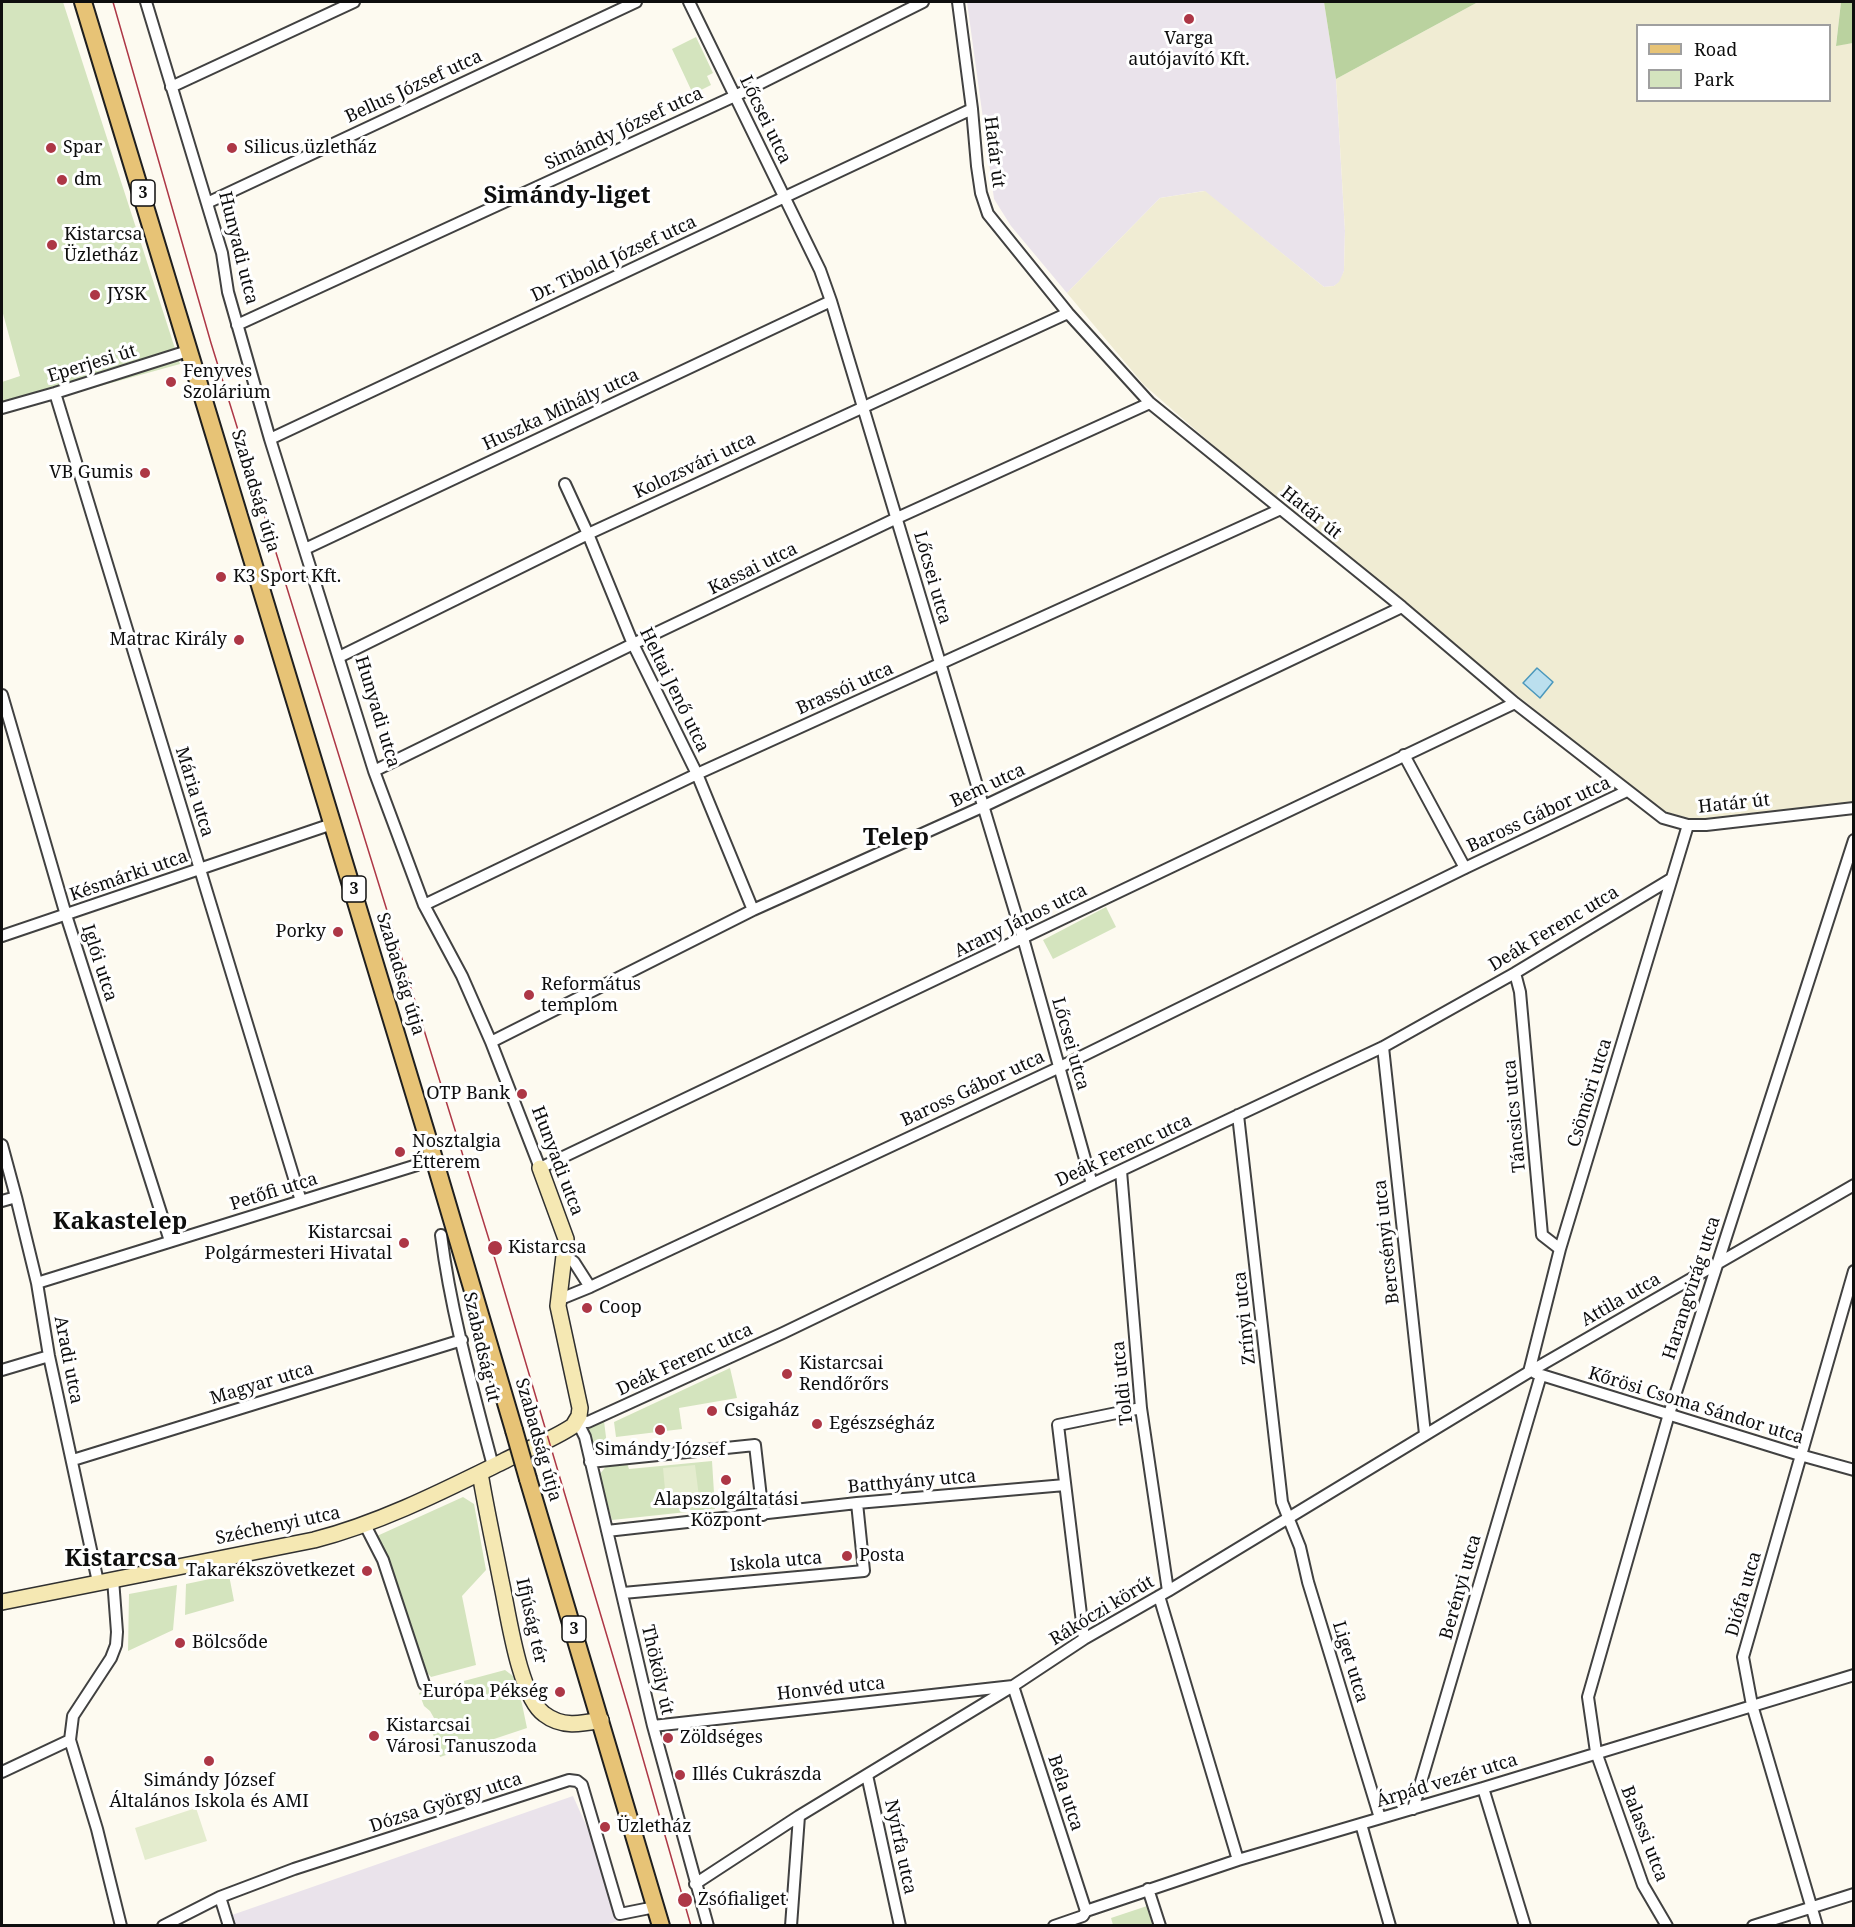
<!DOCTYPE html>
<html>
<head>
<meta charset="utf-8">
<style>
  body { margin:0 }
  #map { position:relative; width:1855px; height:1927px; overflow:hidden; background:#fdfaf0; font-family:"Noto Serif",serif }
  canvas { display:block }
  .frame { position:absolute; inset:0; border:3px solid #0e0e0e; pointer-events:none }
  .legend { position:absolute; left:1636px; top:24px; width:195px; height:78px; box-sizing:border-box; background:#fff; border:2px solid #9f9f9f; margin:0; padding:8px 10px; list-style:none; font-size:18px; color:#0e0e0e }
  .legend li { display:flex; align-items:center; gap:12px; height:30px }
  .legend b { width:30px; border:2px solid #9f9f9f }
</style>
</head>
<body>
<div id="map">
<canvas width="1855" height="1927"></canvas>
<div class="frame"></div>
<ul class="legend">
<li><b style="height:8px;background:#e7c376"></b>Road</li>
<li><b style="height:16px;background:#d4e4be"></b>Park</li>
</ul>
</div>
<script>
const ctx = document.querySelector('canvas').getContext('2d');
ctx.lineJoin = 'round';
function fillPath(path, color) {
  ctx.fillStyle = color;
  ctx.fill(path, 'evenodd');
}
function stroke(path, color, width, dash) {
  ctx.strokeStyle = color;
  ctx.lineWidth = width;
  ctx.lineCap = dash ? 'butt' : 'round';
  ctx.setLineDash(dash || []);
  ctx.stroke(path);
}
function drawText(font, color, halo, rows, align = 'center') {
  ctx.font = font + ' "Noto Serif",serif';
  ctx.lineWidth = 6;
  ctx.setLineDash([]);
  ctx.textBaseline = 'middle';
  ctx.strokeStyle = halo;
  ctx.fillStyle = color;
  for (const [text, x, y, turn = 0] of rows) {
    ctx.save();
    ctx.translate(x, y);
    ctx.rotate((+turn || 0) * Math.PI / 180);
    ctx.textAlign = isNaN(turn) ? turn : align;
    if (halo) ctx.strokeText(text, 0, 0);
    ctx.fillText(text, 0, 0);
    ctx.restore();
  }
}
fillPath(new Path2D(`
  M967,2h357l12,77 9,152 -1,40 -4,11 -6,4 -10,1 -120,-96 -44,7 -93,95 -56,-67 -17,-27z
  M573,1796l55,122 -26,8h-367l-3,-11z`), '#eae3eb');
fillPath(new Path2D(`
  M1478,2h363l-5,43 18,-2 -1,759 -156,18 -35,-9 -347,-277 -171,-149 -77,-92 93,-95 45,-7 119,96 10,-1 5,-4 5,-11 1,-40 -9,-152zM1638,26h192v74h-192z`), '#f0ecd3');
fillPath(new Path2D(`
  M2,2h61l117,362 -178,49v-31l18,-6 -18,-66z
  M696,37l17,36 -6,3 4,9 -18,9 -21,-45z
  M1106,907l10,20 -63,32 -10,-19z
  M730,1368l7,30 -58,10 3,21 -66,8 -2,-15z
  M604,1421l4,32c-18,-1 -17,-5 -21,-22l4,-5z
  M712,1461l3,48 -103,11 -13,-45 9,-11 19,-1 2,6z
  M463,1497l11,7 12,66 -24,26 14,69 -45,12 -10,-11 -44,-130z
  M229,1575l5,26 -49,14 1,-31z
  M177,1585l-4,45 -45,21 1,-57z
  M505,1670l8,6 9,28 5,24 -87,29 -7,-23 2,-8 -1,-8 -4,-7 -6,-5 -5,-13z
  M1147,1906l6,19h-40l-2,-7z`), '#d4e4be');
fillPath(new Path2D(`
  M1324,2h154l-142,77z
  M1841,2h12v41l-17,3z`), '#bad29f');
fillPath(new Path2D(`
  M695,1465l4,32 -33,3 -3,-32z
  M196,1808l11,33 -62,19 -10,-32z`), '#e4ecce');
const water = new Path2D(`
  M1537,668l16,14 -13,16 -17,-15z`);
fillPath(water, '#bbdfee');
stroke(water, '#4b98bc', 1.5);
const street = new Path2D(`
  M146,2l76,251 6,39 42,147 104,332 50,134 38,71 29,66 49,126 975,-465
  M689,2l131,268 11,31 192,637 69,246
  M958,2l14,107 5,57 4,27 7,21 80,99 82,90 252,204 113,96 148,115 25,7h18l148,-17
  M171,87l183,-85
  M207,203l429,-201
  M237,325l498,-229 188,-94
  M55,393l246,808
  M2,408l53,-15 136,-43
  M270,439l702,-330
  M565,484l23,50 45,110 64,130 56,136
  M305,549l526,-248
  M339,657l249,-123 480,-221
  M2,695l64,220 104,326
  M1404,755l61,113
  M374,771l259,-127 264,-126 253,-115
  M424,905l273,-131 584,-265
  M2,936l333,-113
  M1515,973l5,19 22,243 18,14
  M491,1042l262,-132 229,-103 420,-200
  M1383,1047l42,387
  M1238,1115l44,387 18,45 8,35 72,236
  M2,1145l14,52 21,86 12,73 49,226
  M1121,1171l20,237 27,183
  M2,1201l14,-4
  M441,1235c10,78 32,155 52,231
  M565,1256l9,6 16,25
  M37,1283l380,-118
  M558,1300l32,-13 470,-220 405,-199 162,-77
  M2,1370l47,-14
  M1529,1372l31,-123 128,-424
  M1535,1373l265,82 54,15
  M577,1421l11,1 195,-89 309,-149 291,-137 132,-74 156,-94
  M577,1421l8,16 68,289 55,200
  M73,1460l389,-120
  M590,1462l165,-17 8,70
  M365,1525l18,35 41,124
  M607,1531l250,-28 208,-18
  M113,1579l4,53 -1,13 -5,13 -38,58 -3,24 27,89 24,97
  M623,1593l241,-22 -7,-68
  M1159,1596l79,264
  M1084,1639l-26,-214 83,-17
  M653,1726l360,-40 73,225
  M2,1772l68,-32
  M867,1775l33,151
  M1483,1788l42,138
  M1413,1809l128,-434
  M1361,1824l29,102
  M695,1884l104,-68 214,-130 71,-47 84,-48 361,-219 325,-187
  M1148,1889l12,37
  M220,1897l9,29
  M163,1926l57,-29 74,-28 275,-89 8,1 5,4 38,129 35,-7
  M791,1926l8,-110
  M1054,1926l29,-10 3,-5 152,-51 245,-72 371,-113
  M1667,1926l-24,-41 -47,-133 -8,-55 81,-283 185,-574
  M1753,1926l101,-32
  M1817,1926l-65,-221 -9,-48 111,-386`);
const secondary = new Path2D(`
  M480,1473c6,36 14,72 21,108 7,31 18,115 43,133 18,14 37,10 57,6
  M2,1602l312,-62c66,-17 129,-49 190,-79 23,-12 48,-21 69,-35l6,-10 1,-8 -22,-102 8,-67 -26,-71`);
const primary = new Path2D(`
  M83,2c148,475 291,951 431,1428
  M528,1479l133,447`);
stroke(street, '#414141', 14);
stroke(secondary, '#303030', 18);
stroke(primary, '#1f1f1f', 20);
stroke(street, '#fff', 10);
stroke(secondary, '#f5e8b3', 15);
stroke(primary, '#e7c376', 16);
stroke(new Path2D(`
  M113,2l98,341 280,903 138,464 62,216`), '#ad3746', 1.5);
const primaryBridge = new Path2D(`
  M514,1430l14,49`);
stroke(primaryBridge, '#1f1f1f', 20, []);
stroke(primaryBridge, '#e7c376', 16);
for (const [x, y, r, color] of [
  [1189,19,6,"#ad3746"],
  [51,148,6,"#ad3746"],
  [232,148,6,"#ad3746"],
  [62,180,6,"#ad3746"],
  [52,245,6,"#ad3746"],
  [95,295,6,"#ad3746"],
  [171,382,6,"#ad3746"],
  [145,473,6,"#ad3746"],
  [221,577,6,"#ad3746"],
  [239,640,6,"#ad3746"],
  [338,932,6,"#ad3746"],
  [529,995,6,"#ad3746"],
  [522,1094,6,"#ad3746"],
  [400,1152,6,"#ad3746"],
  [404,1243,6,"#ad3746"],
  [495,1248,8,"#ad3746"],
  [587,1308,6,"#ad3746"],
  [787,1374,6,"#ad3746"],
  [712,1411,6,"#ad3746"],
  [817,1424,6,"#ad3746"],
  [660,1430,6,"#ad3746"],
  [726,1480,6,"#ad3746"],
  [847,1556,6,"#ad3746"],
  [367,1571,6,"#ad3746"],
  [180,1643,6,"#ad3746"],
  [560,1692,6,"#ad3746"],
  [374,1736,6,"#ad3746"],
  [668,1738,6,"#ad3746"],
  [209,1761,6,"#ad3746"],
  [680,1775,6,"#ad3746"],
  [605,1827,6,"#ad3746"],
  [685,1900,8,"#ad3746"]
]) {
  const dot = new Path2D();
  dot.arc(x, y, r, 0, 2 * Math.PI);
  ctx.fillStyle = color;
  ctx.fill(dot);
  stroke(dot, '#fff', 2);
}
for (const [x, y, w] of [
  [143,193,24],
  [354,889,24],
  [574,1629,24]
]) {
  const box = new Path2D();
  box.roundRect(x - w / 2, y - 13, w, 26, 4.5);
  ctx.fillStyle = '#fff';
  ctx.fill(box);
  stroke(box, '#0e0e0e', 1.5);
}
drawText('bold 16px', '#0e0e0e', null, [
  ["3",143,193],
  ["3",354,889],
  ["3",574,1629]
]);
drawText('18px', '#0e0e0e', '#fff', [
  ["Varga",1189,39,"center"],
  ["autójavító Kft.",1189,60,"center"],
  ["Spar",63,148],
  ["Silicus üzletház",244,148],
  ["dm",74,180],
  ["Kistarcsa",64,235],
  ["Üzletház",64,256],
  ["JYSK",107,295],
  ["Fenyves",183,372],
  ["Szolárium",183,393],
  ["VB Gumis",133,473,"right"],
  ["K3 Sport Kft.",233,577],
  ["Matrac Király",227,640,"right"],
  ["Porky",326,932,"right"],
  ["Református",541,985],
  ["templom",541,1006],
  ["OTP Bank",510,1094,"right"],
  ["Nosztalgia",412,1142],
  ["Étterem",412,1163],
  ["Kistarcsai",392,1233,"right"],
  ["Polgármesteri Hivatal",392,1254,"right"],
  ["Kistarcsa",508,1248],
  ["Coop",599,1308],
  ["Kistarcsai",799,1364],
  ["Rendőrőrs",799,1385],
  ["Csigaház",724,1411],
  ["Egészségház",829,1424],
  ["Simándy József",660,1450,"center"],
  ["Alapszolgáltatási",726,1500,"center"],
  ["Központ",726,1521,"center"],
  ["Posta",859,1556],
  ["Takarékszövetkezet",355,1571,"right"],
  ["Bölcsőde",192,1643],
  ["Európa Pékség",548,1692,"right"],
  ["Kistarcsai",386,1726],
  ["Városi Tanuszoda",386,1747],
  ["Zöldséges",680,1738],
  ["Illés Cukrászda",692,1775],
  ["Simándy József",209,1781,"center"],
  ["Általános Iskola és AMI",209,1802,"center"],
  ["Üzletház",617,1827],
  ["Zsófialiget",698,1900]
], 'left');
drawText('18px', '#0e0e0e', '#fff', [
  ["Bellus József utca",414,87,-25],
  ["Lőcsei utca",765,120,64],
  ["Simándy József utca",624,129,-25],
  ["Határ út",994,152,83],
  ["Hunyadi utca",238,248,76],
  ["Dr. Tibold József utca",614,259,-25],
  ["Eperjesi út",92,364,-17],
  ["Huszka Mihály utca",561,410,-25],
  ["Kolozsvári utca",695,466,-25],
  ["Szabadság útja",255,491,73],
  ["Határ út",1311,513,39],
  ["Kassai utca",753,569,-26],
  ["Lőcsei utca",932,578,74],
  ["Brassói utca",845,689,-24],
  ["Heltai Jenő utca",674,690,64],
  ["Hunyadi utca",377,712,73],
  ["Bem utca",988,786,-25],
  ["Mária utca",194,792,73],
  ["Határ út",1734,804,-6],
  ["Baross Gábor utca",1539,815,-25],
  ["Késmárki utca",129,876,-19],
  ["Arany János utca",1021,921,-26],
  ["Deák Ferenc utca",1554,929,-31],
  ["Iglói utca",99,963,72],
  ["Szabadság útja",400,974,73],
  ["Lőcsei utca",1070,1044,74],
  ["Baross Gábor utca",973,1089,-25],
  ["Csömöri utca",1590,1093,-73],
  ["Táncsics utca",1515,1116,-95],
  ["Deák Ferenc utca",1124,1151,-25],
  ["Hunyadi utca",557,1161,69],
  ["Petőfi utca",274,1192,-17],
  ["Bercsényi utca",1387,1242,-96],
  ["Harangvirág utca",1692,1288,-72],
  ["Attila utca",1621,1300,-30],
  ["Zrínyi utca",1245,1318,-96],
  ["Szabadság út",481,1347,77],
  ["Aradi utca",68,1360,79],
  ["Deák Ferenc utca",685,1360,-25],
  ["Toldi utca",1123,1383,-96],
  ["Magyar utca",262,1384,-17],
  ["Kőrösi Csoma Sándor utca",1696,1406,17],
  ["Szabadság útja",538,1440,74],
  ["Batthyány utca",912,1482,-5],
  ["Széchenyi utca",278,1526,-12],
  ["Iskola utca",776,1562,-5],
  ["Berényi utca",1461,1587,-74],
  ["Diófa utca",1744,1594,-74],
  ["Rákóczi körút",1102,1611,-31],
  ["Ifjúság tér",531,1621,77],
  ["Liget utca",1350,1662,73],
  ["Thököly út",657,1670,77],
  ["Honvéd utca",831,1689,-6],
  ["Árpád vezér utca",1447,1781,-17],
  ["Béla utca",1065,1793,72],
  ["Dózsa György utca",446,1803,-18],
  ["Balassi utca",1644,1834,69],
  ["Nyírfa utca",900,1847,78]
]);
drawText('bold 24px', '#0e0e0e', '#fff', [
  ["Simándy-liget",567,196],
  ["Telep",896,838],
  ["Kakastelep",120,1222],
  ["Kistarcsa",121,1559]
]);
</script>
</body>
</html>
